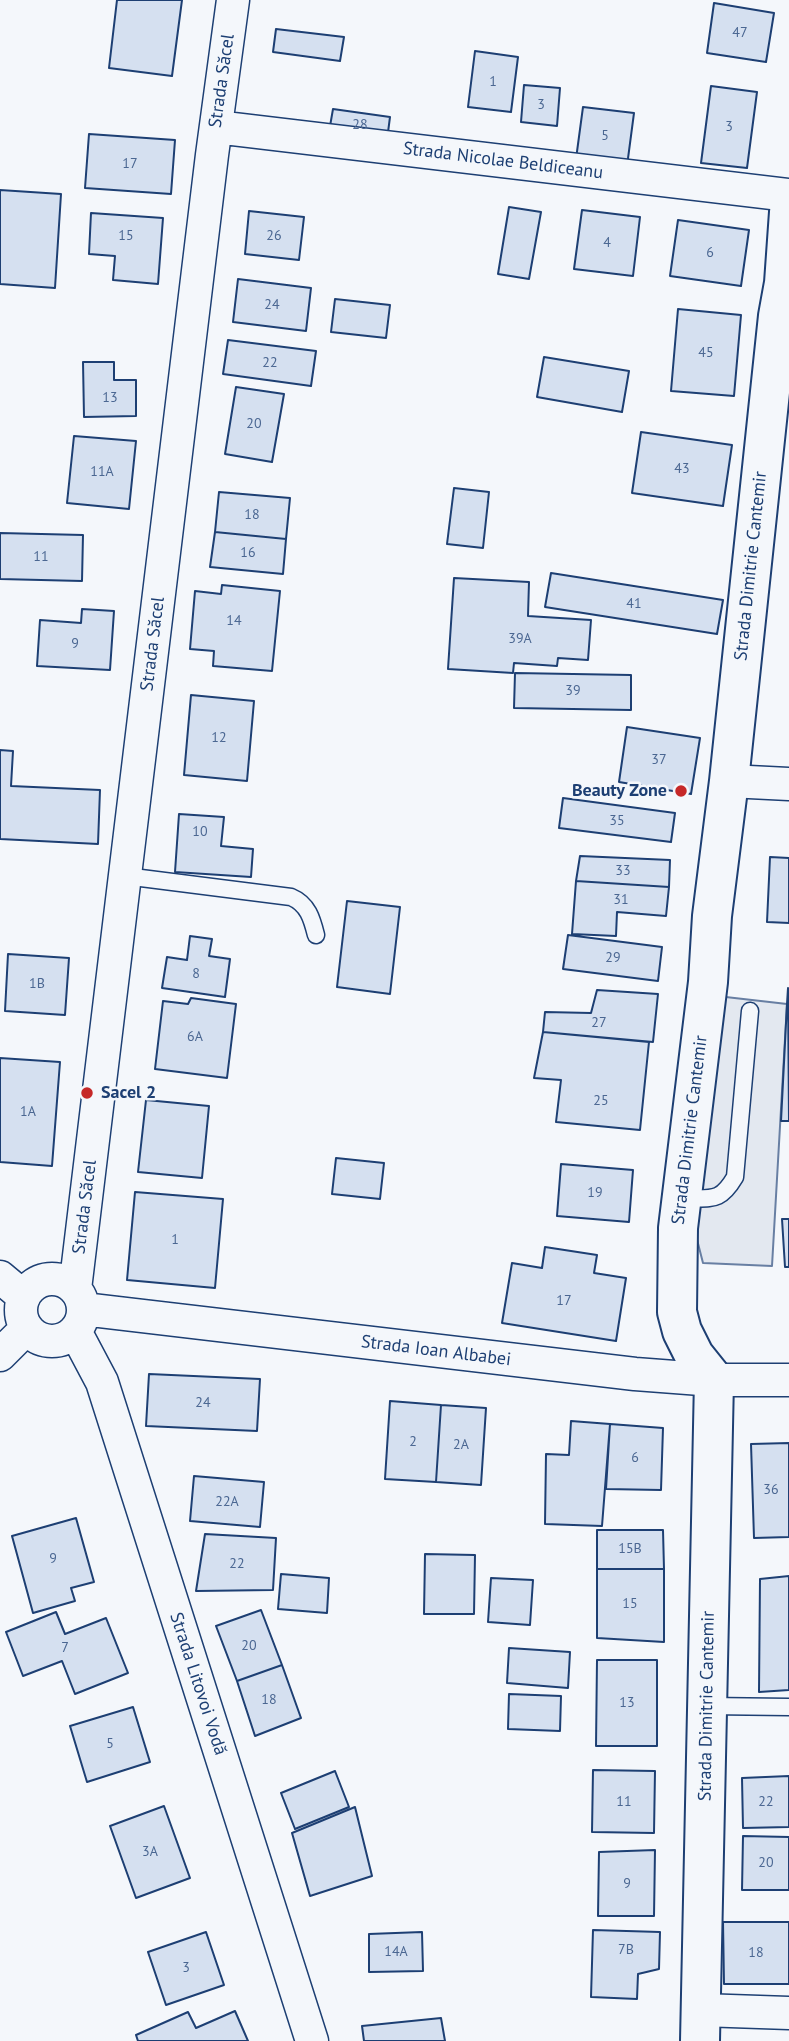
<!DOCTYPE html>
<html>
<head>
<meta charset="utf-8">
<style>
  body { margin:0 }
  canvas { display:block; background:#f4f7fb }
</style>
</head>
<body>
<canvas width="789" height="2041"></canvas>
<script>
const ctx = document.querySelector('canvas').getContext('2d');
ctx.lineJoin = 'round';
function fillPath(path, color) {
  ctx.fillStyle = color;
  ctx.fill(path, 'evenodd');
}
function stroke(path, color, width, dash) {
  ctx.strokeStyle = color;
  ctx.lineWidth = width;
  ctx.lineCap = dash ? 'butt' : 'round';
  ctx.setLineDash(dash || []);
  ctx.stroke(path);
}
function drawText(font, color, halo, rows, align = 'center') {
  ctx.font = font + ' "PT Sans",sans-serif';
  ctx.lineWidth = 5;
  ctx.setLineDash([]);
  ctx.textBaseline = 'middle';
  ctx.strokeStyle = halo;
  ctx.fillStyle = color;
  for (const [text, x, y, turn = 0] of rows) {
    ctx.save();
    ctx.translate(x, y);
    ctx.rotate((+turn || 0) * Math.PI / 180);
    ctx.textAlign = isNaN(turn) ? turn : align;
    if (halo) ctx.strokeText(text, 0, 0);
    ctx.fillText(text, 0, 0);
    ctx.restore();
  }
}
const parking = new Path2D(`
  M717,996l70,8 -15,262 -69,-3 -12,-47z`);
fillPath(parking, '#e3e8f0');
stroke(parking, '#687fa3', 2);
const building = new Path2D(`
  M117,0h65l-10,76 -63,-8z
  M714,3l60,10 -8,49 -59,-9z
  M276,29l68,8 -4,24 -67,-9z
  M475,51l43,6 -7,55 -43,-5z
  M524,85l36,3 -3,38 -36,-4z
  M711,86l46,6 -10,76 -46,-5z
  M583,107l51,6 -7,53 -51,-7z
  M333,109l57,8 -3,23 -58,-8z
  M89,134l86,6 -4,54 -86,-6z
  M0,190l61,4 -6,94 -55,-4z
  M509,207l32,5 -12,67 -31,-5z
  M582,210l58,7 -7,59 -59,-7z
  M249,211l55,6 -5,43 -54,-6z
  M91,213l72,5 -5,66 -45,-4 2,-24 -26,-2z
  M678,220l71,10 -8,56 -71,-10z
  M238,279l73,9 -5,43 -73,-9z
  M335,299l55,6 -4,33 -55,-6z
  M678,309l63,6 -7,81 -63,-5z
  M228,340l88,11 -5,35 -88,-12z
  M544,357l85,14 -7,41 -85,-15z
  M83,362h31v18h22v36l-52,1z
  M236,387l48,7 -12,68 -47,-8z
  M641,432l91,13 -9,61 -91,-13z
  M74,436l62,5 -7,68 -62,-6z
  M454,488l35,4 -6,56 -36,-4z
  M219,492l71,6 -4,41 -71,-7z
  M215,532l71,7 -3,35 -73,-7z
  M0,533l83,2 -1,46 -82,-2z
  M551,573l172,27 -6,34 -172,-27z
  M454,578l75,4 -1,34 63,4 -3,40 -30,-2 -1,8 -43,-3 -1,10 -65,-4z
  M222,585l58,6 -8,80 -59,-5 1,-15 -24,-2 5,-58 26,3z
  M82,609l32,2 -4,59 -73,-4 3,-46 41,3z
  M515,673l116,2v35l-117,-2z
  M191,695l63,6 -7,80 -63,-6z
  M627,727l73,11 -9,56 -72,-12z
  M0,750l13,1 -2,35 89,4 -2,54 -98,-5z
  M563,798l112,15 -4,29 -112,-14z
  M179,814l45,3 -3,29 32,3 -2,28 -76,-5z
  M580,856l90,4 -1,27 -93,-6z
  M770,857l19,1v65l-22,-1z
  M576,881l93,6 -3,29 -49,-4 -1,24 -44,-2z
  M347,901l53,6 -10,87 -53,-7z
  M568,935l94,12 -4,34 -95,-12z
  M190,936l22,3 -3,17 21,3 -5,38 -63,-9 5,-31 20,3z
  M8,954l61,4 -4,57 -60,-4z
  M788,988l1,133h-8l6,-117z
  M597,990l61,4 -5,48 -110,-10 2,-20 46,1z
  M191,998l45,6 -9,74 -72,-9 8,-68 25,3z
  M543,1032l106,10 -9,88 -84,-8 5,-42 -27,-2z
  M0,1058l60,4 -8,104 -52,-4z
  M146,1100l63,6 -7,72 -64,-6z
  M336,1158l48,5 -4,36 -48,-5z
  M561,1164l72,6 -4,52 -72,-6z
  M135,1192l88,7 -8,89 -88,-8z
  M782,1219h7v48h-4z
  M545,1247l52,8 -3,18 32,5 -10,63 -114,-18 10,-60 30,5z
  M149,1374l111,5 -3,52 -111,-5z
  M390,1401l51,4 -5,77 -51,-3z
  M441,1405l45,3 -5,77 -45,-3z
  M571,1421l39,3 -8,102 -57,-2 1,-70 23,1z
  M610,1424l53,4 -2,62 -55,-1z
  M789,1443v94l-35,1 -3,-94z
  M194,1476l70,6 -4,45 -70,-6z
  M76,1518l18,64 -23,6 4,13 -42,12 -21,-77z
  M597,1530h66l1,39h-67z
  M205,1534l71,4 -3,52 -77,1z
  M425,1554l50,1 -1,59h-50z
  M597,1569h67v73l-67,-4z
  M281,1574l48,4 -2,35 -49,-4z
  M789,1576v114l-30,2 1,-113z
  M491,1578l42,2 -3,45 -42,-3z
  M261,1610l21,55 -45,16 -21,-55z
  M56,1612l9,22 41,-16 22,55 -53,21 -13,-33 -39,15 -17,-44z
  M509,1648l61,4 -2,36 -61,-5z
  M597,1660h60v86h-61z
  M282,1665l19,53 -46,18 -18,-55z
  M509,1694l52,2 -1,35 -52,-2z
  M133,1707l17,55 -63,20 -17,-56z
  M593,1770l62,1 -1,62 -62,-1z
  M335,1771l14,36 -54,22 -14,-36z
  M789,1776v51l-46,1 -1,-50z
  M164,1806l26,72 -54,20 -26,-72z
  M355,1807l17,69 -62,20 -18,-63z
  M743,1836l46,1v53h-47z
  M655,1850l-1,66h-56l1,-64z
  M723,1922h66v62h-65z
  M593,1930l67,2 -1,37 -21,5 -1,25 -46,-2z
  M206,1932l18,53 -58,20 -18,-53z
  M422,1932l1,39 -54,1v-38z
  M235,2011l13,30h-110l-2,-6 52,-23 8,16z
  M441,2018l4,23h-81l-2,-15z`);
fillPath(building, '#d5e0f0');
stroke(building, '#1d3f73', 2);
const lane = new Path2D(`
  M125,876l166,21c17,7 21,22 25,38
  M682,1199c29,-2 37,5 53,-22l15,-166
  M707,1706l82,1`);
const street = new Path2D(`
  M216,127l573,68
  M729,781l60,3
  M0,1277l24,20
  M21 1310a31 31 0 1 1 62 0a31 31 0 1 1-62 0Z
  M75,1289l137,-1134 21,-155
  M83,1309l552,65 79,6h75
  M75,1331l27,51 210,659
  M0,1355l27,-27
  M701,2010l88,3`);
const secondary = new Path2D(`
  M700,2041l14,-661 -20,-25 -12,-24 -5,-19 1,-84 30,-246 4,-66 17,-135 49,-465 6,-33 5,-71`);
stroke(lane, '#1d3f73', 19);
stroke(street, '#1d3f73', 35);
stroke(secondary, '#1d3f73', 42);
stroke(lane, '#f4f7fb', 16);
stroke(street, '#f4f7fb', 32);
stroke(secondary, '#f4f7fb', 38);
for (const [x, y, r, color] of [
  [681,791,7,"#c62828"],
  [87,1093,7,"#c62828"]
]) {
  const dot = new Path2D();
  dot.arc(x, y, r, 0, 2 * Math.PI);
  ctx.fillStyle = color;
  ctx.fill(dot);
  stroke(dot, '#f4f7fb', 2.5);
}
drawText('14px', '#4b6792', null, [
  ["47",740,33],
  ["1",493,82],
  ["3",541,105],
  ["28",360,125],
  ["3",729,127],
  ["5",605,136],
  ["17",130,164],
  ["15",126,236],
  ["26",274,236],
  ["4",607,243],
  ["6",710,253],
  ["24",272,305],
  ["45",706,353],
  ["22",270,363],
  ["13",110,398],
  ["20",254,424],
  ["43",682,469],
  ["11A",102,472],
  ["18",252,515],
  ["16",248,553],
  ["11",41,557],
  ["41",634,604],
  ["14",234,621],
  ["39A",520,639],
  ["9",75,644],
  ["39",573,691],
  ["12",219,738],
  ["37",659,760],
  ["35",617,821],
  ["10",200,832],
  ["33",623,871],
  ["31",621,900],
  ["29",613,958],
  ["8",196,974],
  ["1B",37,984],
  ["27",599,1023],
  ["6A",195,1037],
  ["25",601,1101],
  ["1A",28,1112],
  ["19",595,1193],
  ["1",175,1240],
  ["17",564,1301],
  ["24",203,1403],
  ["2",413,1442],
  ["2A",461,1445],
  ["6",635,1458],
  ["36",771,1490],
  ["22A",227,1502],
  ["15B",630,1549],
  ["9",53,1559],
  ["22",237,1564],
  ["15",630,1604],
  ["20",249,1646],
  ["7",65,1648],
  ["18",269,1700],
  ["13",627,1703],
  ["5",110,1744],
  ["11",624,1802],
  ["22",766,1802],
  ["3A",150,1852],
  ["20",766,1863],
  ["9",627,1884],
  ["7B",626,1950],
  ["14A",396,1952],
  ["18",756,1953],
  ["3",186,1968]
]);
drawText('18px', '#1d3f73', '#f4f7fb', [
  ["Strada Săcel",222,81,-82],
  ["Strada Nicolae Beldiceanu",503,161,7],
  ["Strada Dimitrie Cantemir",751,566,-84],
  ["Strada Săcel",153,644,-83],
  ["Strada Dimitrie Cantemir",690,1130,-83],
  ["Strada Săcel",85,1207,-83],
  ["Strada Ioan Albabei",436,1351,7],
  ["Strada Litovoi Vodă",198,1684,72],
  ["Strada Dimitrie Cantemir",707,1706,-89]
]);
drawText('bold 18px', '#1d3f73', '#f4f7fb', [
  ["Beauty Zone",667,791],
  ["Sacel 2",101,1093,"left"]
], 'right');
</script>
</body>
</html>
